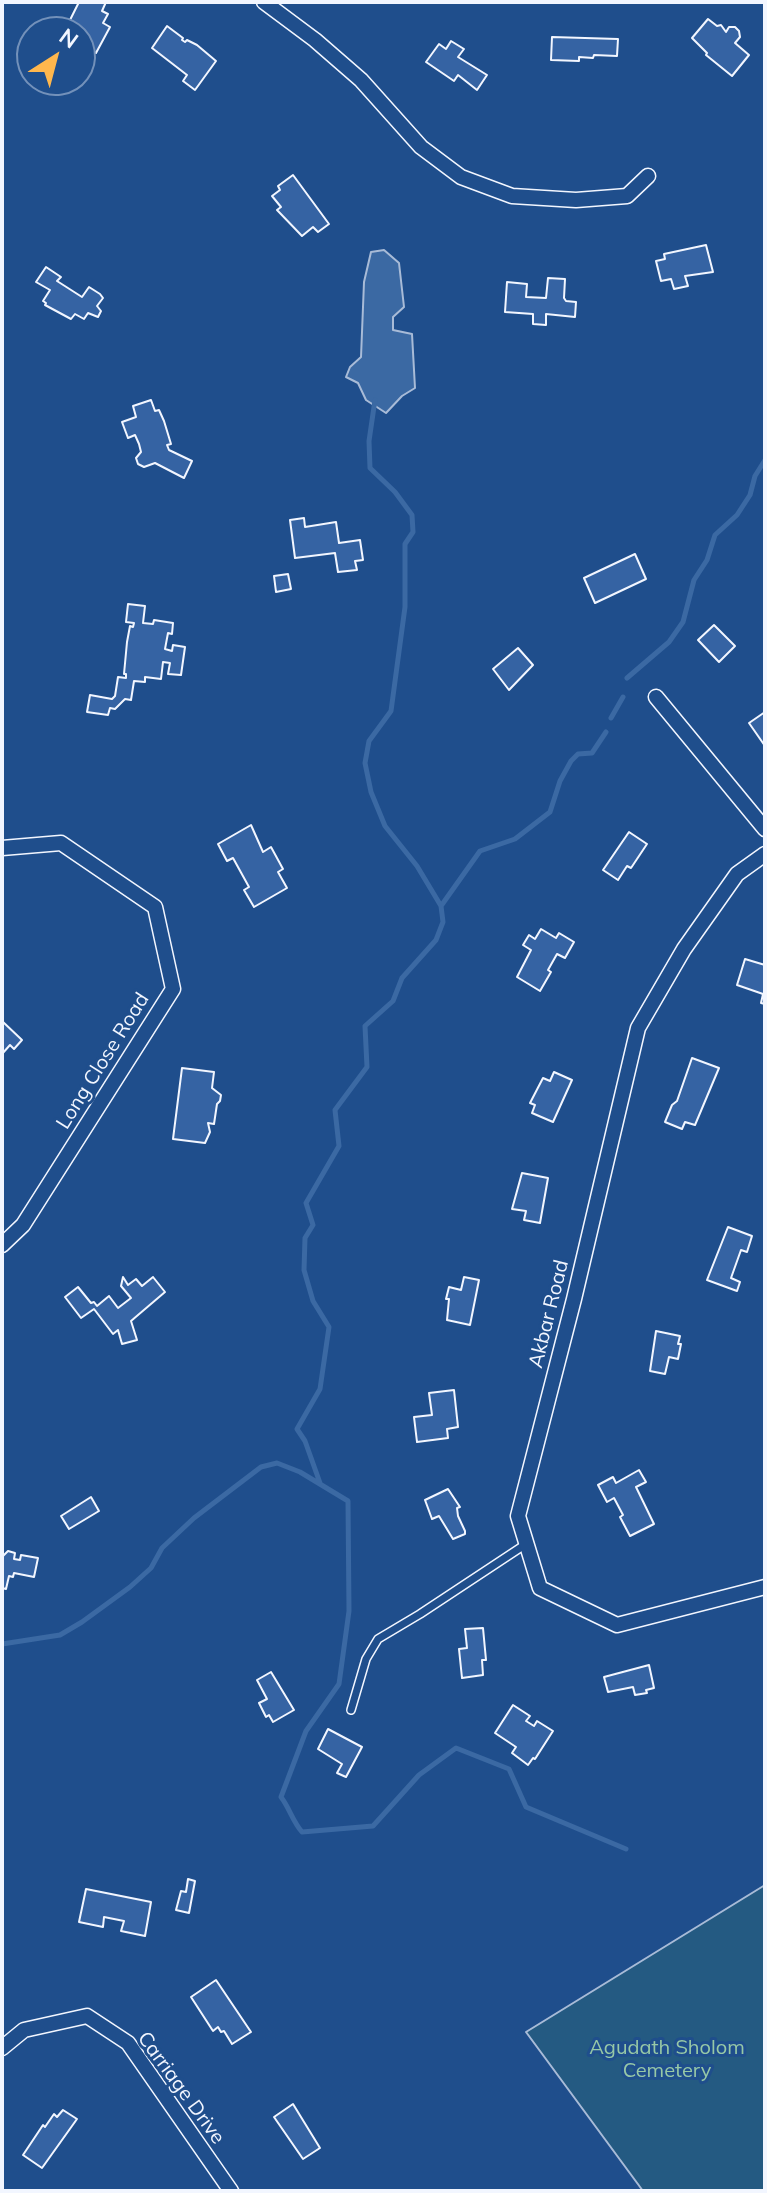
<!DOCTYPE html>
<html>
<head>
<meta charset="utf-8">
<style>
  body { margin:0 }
  #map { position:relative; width:767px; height:2193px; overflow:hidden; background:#1f4e8c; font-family:Mulish,sans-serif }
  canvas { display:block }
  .frame { position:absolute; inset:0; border:4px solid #f2f6ff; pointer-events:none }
  .north { position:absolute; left:16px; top:16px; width:80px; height:80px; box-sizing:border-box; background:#1f4e8c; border:2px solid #7391ba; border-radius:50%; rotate:36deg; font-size:22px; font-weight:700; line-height:32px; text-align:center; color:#f2f6ff }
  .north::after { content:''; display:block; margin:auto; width:28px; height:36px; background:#ffb74d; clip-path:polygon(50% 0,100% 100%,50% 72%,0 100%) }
</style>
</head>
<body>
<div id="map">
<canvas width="767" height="2193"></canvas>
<div class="frame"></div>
<div class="north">N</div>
</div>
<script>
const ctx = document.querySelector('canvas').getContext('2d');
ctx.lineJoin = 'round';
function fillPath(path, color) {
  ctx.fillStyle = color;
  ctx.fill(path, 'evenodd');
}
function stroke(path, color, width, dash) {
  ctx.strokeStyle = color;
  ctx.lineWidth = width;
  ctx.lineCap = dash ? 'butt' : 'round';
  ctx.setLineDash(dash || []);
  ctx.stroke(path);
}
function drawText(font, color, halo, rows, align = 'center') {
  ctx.font = font + ' Mulish,sans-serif';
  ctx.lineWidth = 6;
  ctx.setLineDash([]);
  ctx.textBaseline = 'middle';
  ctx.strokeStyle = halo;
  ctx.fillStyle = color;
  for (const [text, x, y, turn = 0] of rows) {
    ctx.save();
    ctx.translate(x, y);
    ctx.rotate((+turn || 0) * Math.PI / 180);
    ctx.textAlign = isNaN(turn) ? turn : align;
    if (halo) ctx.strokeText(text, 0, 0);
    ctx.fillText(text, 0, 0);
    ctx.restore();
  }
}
const green = new Path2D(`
  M765,1885v306h-122l-117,-159z`);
fillPath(green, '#245a82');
stroke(green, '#a8bbd7', 2);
const water = new Path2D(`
  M384,250l15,13 5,44 -11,10v13l19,4 3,54 -13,8 -16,17 -20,-13 -8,-17 -12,-6 4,-10 11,-10 3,-75 7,-30z`);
fillPath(water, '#3b69a3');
stroke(water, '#a8bbd7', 2);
stroke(new Path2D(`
  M627,678l42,-36 14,-20 11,-42 13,-20 8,-25 22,-20 13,-20 5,-19 10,-16
  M611,718l12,-21
  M441,906l39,-55 35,-12 35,-27 10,-31 11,-20 7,-7 14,-1 14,-21
  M320,1483l-15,-42 -8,-12 23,-40 9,-62 -16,-26 -9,-31 1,-32 8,-13 -7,-22 33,-57 -4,-36 32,-43 -2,-41 28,-25 9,-23 34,-38 7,-18 -2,-16 -24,-40 -32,-40 -14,-34 -6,-29 4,-22 22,-30 14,-104v-63l8,-12 -1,-17 -17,-23 -25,-24 -1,-27 6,-41
  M2,1644l58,-9 22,-13 48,-35 21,-19 11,-20 32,-30 67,-51 16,-4 23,9 48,29 1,110 -10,73 -33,47 -25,66c9,12 11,23 21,35l71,-6 46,-51 37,-27 53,21 17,38 100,42`), '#3b69a3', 5);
const building = new Path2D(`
  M79,2h27l-4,9 6,3 -5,9 7,4 -14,26 -16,-8 3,-12 -26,-2 7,-12 5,3z
  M708,19l9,7 4,-1 5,7 3,-5h6l4,4 1,6 -5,6 14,12 -17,21 -26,-21 1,-2 -15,-15z
  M167,26l16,12 -1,2 3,2 2,-2 10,5 19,16 -21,29 -12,-9 4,-6 -35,-27z
  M552,37l66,2 -1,17 -23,-1 -1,3 -14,-1v4l-28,-1z
  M451,41l13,8 -6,8 29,18 -10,15 -19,-15 -4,6 -28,-19 13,-18 7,5z
  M293,175l36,49 -11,8 -5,-5 -11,9 -25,-26 4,-3 -9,-11 8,-6 -2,-4z
  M706,245l7,27 -28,4 3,10 -14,3 -3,-10 -10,2 -5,-20 9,-2 -1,-5z
  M46,267l15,10 -4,4 25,16 7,-10 11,7 3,4 -6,8 4,5 -3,6 -10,-4 -4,6 -9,-5 -4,5 -26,-14 1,-2 -3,-2 7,-11 -14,-8z
  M548,278l17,1 -1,19 2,3 10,1 -1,15 -29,-3v11l-13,-1v-10l-28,-2 2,-30 20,2 -1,13 20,1z
  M151,400l4,11 4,-1 5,11 7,23 -4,1 2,5 23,11 -8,17 -29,-15 -11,4 -6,-3 -2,-6 5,-6 -2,-8 -4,-9 -7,3 -6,-16 14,-5 -3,-11z
  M304,518l1,9 31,-5 3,21 21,-3 3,20 -8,1 2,9 -19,2 -3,-19 -40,5 -5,-38z
  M635,554l11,25 -51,24 -11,-25z
  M288,574l3,15 -15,3 -2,-16z
  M128,604l17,2 -2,17 10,1 1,-4 19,3 -1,11 -4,-1 -3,16 7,2 1,-6 12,2 -4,28 -13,-1 2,-11 -7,-1 -2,17 -16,-2v5l-11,-1 -3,19 -6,-1 -10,10 -5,-1 -2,7 -21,-3 3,-17 22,4 3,-3 3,-19 8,1v-4h-2l3,-32 3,-16 3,1 1,-4 -8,-1z
  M714,625l21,21 -16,16 -21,-22z
  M518,648l15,17 -24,25 -16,-21z
  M765,712v34l-16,-23z
  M251,825l12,27 8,-5 12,22 -5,3 9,16 -33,19 -10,-17 5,-3 -16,-29 -6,3 -9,-17z
  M629,832l18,12 -16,24 -4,-2 -9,14 -15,-10z
  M541,929l15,9 3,-5 15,9 -9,16 -8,-4 -9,16 3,2 -11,19 -23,-14 14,-27 -8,-5 6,-10 6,4z
  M745,959l20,6v39l-4,-1 2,-9 -26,-9z
  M2,1021l20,19 -8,9 -4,-4 -8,9z
  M692,1058l27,10 -24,57 -10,-3 -3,7 -17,-7 7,-17 5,-4z
  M182,1068l32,4 -2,16 9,7 -1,6 -3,3 -3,20 -6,-1 2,9 -5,11 -32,-4z
  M554,1072l18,8 -19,42 -21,-9 3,-8 -5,-2 13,-25 7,3z
  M522,1173l26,5 -8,45 -16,-3 2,-9 -14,-2z
  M728,1227l24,9 -5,16 -6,-2 -10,28 9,4 -3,9 -30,-11z
  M123,1277l5,8 8,-6 6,7 11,-9 12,15 -34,29 6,19 -15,4 -4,-14 -5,4 -19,-25 -13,9 -16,-21 13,-10 13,16 3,-1 3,4 12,-10 9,12 13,-10 -10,-12z
  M464,1277l15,3 -9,45 -23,-5 2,-21h-3l3,-12 12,3z
  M656,1331l24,5 -2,8h3l-3,15 -9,-2 -4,17 -15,-3z
  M454,1390l4,37 -11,2 1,9 -31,4 -3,-25 18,-2 -3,-22z
  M639,1470l7,12 -10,5 18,37 -24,12 -10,-19 3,-2 -9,-17 -7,4 -9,-17 15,-8 3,6z
  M448,1489l12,18 -3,1 1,8 7,15v3l-12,5 -14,-23 -7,3 -7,-19z
  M91,1497l8,14 -30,18 -8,-13z
  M8,1551l7,2 -1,6 6,1 1,-5 17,3 -4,19 -20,-4 -1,4 -4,-1 -3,13 -4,-1v6v-37z
  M483,1628l3,32h-4l1,15 -21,3 -3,-29 8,-1 -2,-19z
  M649,1665l5,23 -8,2 1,3 -12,2 -2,-8 -25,5 -4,-15z
  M271,1672l23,38 -21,12 -4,-7 -3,2 -7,-14 8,-4 -10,-19z
  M513,1705l17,11 -4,5 8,5 3,-5 16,10 -18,28 -2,-1 -5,7 -16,-12 4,-6 -21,-14z
  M328,1729l34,18 -16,30 -9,-4 5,-9 -24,-15z
  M188,1879l7,2 -6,32 -13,-3 5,-19 5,1z
  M86,1889l65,13 -6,34 -24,-5 3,-10 -20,-4 -1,10 -24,-5z
  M216,1980l35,52 -19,12 -8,-13 -3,1 -3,-5 -5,4 -22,-34z
  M293,2104l27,44 -17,11 -29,-42z
  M63,2110l14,9 -35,49 -19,-13 20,-30 2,2 9,-13 3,3z`);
fillPath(building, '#3563a3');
stroke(building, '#f2f6ff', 2);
const lane = new Path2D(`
  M351,1710l15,-51 12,-20 42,-25 106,-70`);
const street = new Path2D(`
  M264,2l51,38 46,40 60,67 40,30 51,19 64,4 51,-4 21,-20
  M656,697l109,132
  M2,848l59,-5 94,64 18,82 -150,236 -21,20
  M765,854l-28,20 -53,75 -46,79 -64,271 -56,217 22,72 77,37 148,-38
  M2,2048l22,-18 63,-14 41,27 103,148`);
stroke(lane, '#f2f6ff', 10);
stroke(street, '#f2f6ff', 17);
stroke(lane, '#1f4e8c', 7);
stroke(street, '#1f4e8c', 14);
drawText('20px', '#f2f6ff', '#1f4e8c', [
  ["Long Close Road",103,1061,-58],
  ["Akbar Road",549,1314,-76],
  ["Carriage Drive",181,2088,54]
]);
drawText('20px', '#97c8a6', '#1f4e8c', [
  ["Agudath Sholom",667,2048],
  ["Cemetery",667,2071]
]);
</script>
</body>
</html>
